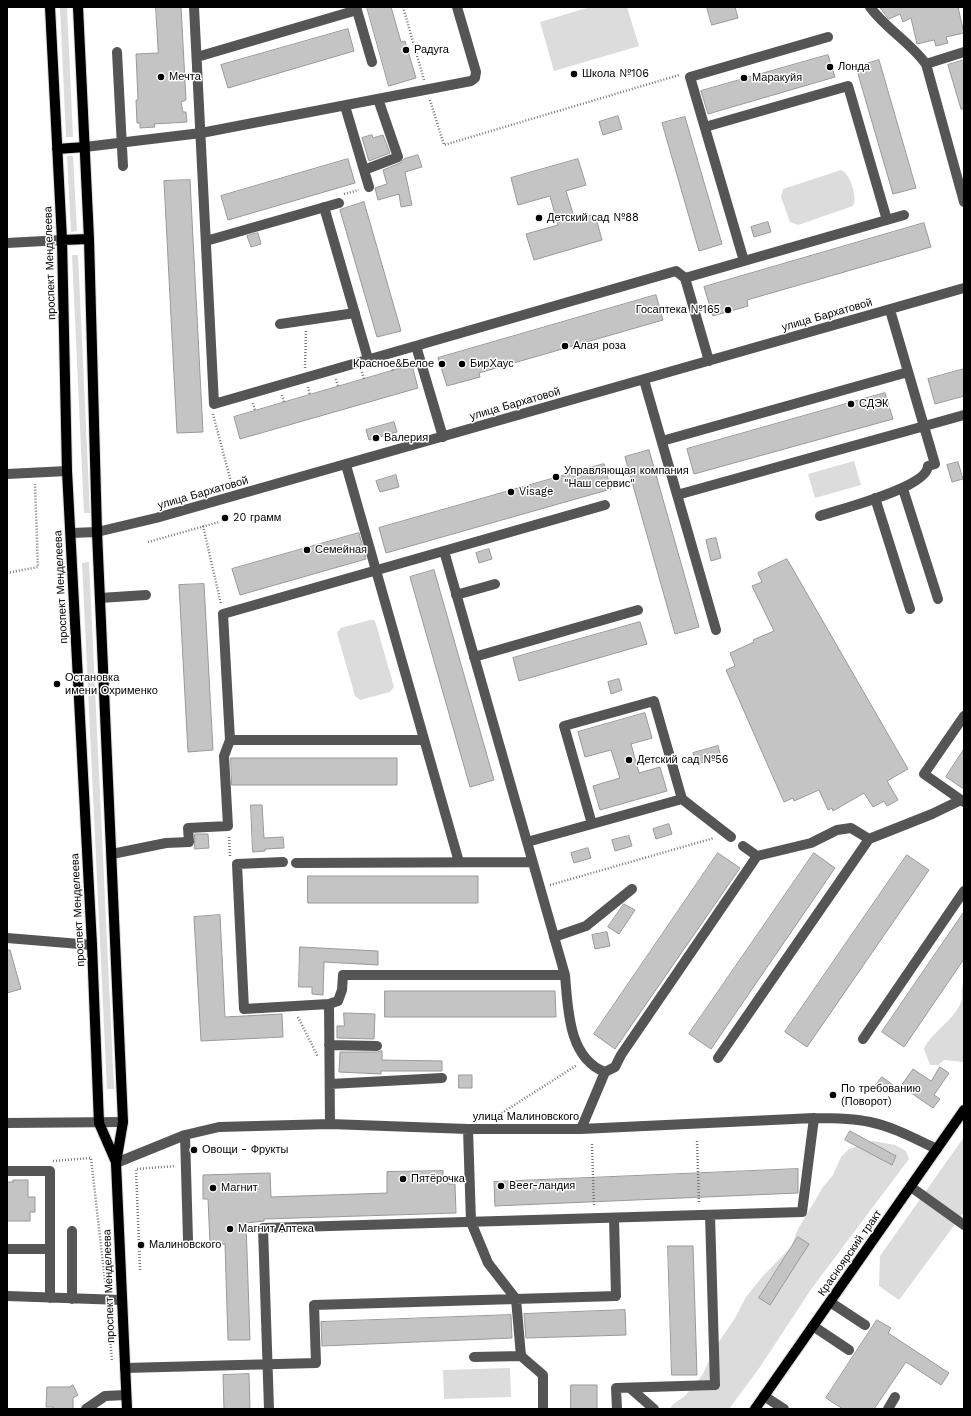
<!DOCTYPE html>
<html>
<head>
<meta charset="utf-8">
<style>
  body { margin:0 }
  #map { position:relative; width:971px; height:1416px; overflow:hidden; background:#fff; font-family:"Work Sans",sans-serif }
  canvas { display:block }
  .frame { position:absolute; inset:0; border:8px solid #000; pointer-events:none }
</style>
</head>
<body>
<div id="map">
<canvas width="971" height="1416"></canvas>
<div class="frame"></div>
</div>
<script>
const ctx = document.querySelector('canvas').getContext('2d');
ctx.lineJoin = 'round';
function fillPath(path, color) {
  ctx.fillStyle = color;
  ctx.fill(path, 'evenodd');
}
function stroke(path, color, width, dash) {
  ctx.strokeStyle = color;
  ctx.lineWidth = width;
  ctx.lineCap = dash ? 'butt' : 'round';
  ctx.setLineDash(dash || []);
  ctx.stroke(path);
}
function drawText(font, color, halo, rows, align = 'center') {
  ctx.font = font + ' "Work Sans",sans-serif';
  ctx.lineWidth = 3;
  ctx.setLineDash([]);
  ctx.textBaseline = 'middle';
  ctx.strokeStyle = halo;
  ctx.fillStyle = color;
  for (const [text, x, y, turn = 0] of rows) {
    ctx.save();
    ctx.translate(x, y);
    ctx.rotate((+turn || 0) * Math.PI / 180);
    ctx.textAlign = isNaN(turn) ? turn : align;
    if (halo) ctx.strokeText(text, 0, 0);
    ctx.fillText(text, 0, 0);
    ctx.restore();
  }
}
fillPath(new Path2D(`
  M60,7h7l6,130h-7z
  M590,7h37l12,39 -85,25 -14,-49z
  M67,156h6l4,75 -6,1z
  M841,170c9,3 17,28 12,36l-55,19 -8,-3 -9,-25 2,-8z
  M72,255h6l12,258h-6z
  M854,461l7,24 -46,13 -7,-24z
  M89,562l25,527h-7l-25,-526z
  M370,620h4l2,4 18,63 -4,5 -30,8 -5,-4 -18,-63 4,-5z
  M964,981v81l-20,-2 -6,5h-8l-6,-16c7,-17 29,-27 37,-47 2,-7 -1,-14 3,-21z
  M964,1137v75l-65,88 -20,-14 1,-30z
  M873,1141l22,4 11,6 3,8 -97,129 -52,79 -31,42h-59l2,-4 13,-9 18,-22 11,-25 21,-31 11,-21 17,-21 28,-29 7,-18 25,-42 10,-12 8,-18 8,-8z
  M510,1368l1,29 -67,2 -1,-29z`), '#dcdcdc');
const building = new Path2D(`
  M156,7h25l5,93 -5,2 2,10h3l1,10 -33,2 1,3 -15,1v-5h-3l-1,-23h2l-2,-46 22,-1z
  M367,7h24l10,35 4,-1 11,37 -27,8z
  M707,7h28l3,11 -26,7z
  M880,7h78l6,26 -18,4 2,6 -12,3 -2,-6 -17,4 -6,-26 -8,4 -3,-8 -11,5z
  M348,29l6,22 -126,37 -7,-23z
  M828,55l7,22 -127,37 -7,-23z
  M879,60l37,128 -23,6 -37,-127z
  M964,60v49h-3l-13,-44z
  M618,116l4,13 -19,6 -4,-13z
  M685,117l37,127 -23,7 -37,-128z
  M372,135l1,3 10,-3 7,18 -21,8 -7,-23z
  M418,155l4,12 -17,5 7,33 -11,2 -2,-13 -21,6 -3,-12 12,-4 -4,-14 17,-7 4,-4z
  M348,159l7,24 -127,37 -7,-24z
  M578,159l8,26 -20,6 9,29 20,-6 7,26 -68,20 -8,-26 32,-9 -8,-29 -32,9 -7,-27z
  M190,180l13,252 -26,1 -13,-252z
  M364,202l37,129 -24,6 -37,-127z
  M768,222l3,10 -17,5 -3,-10z
  M924,223l7,24 -184,53 1,6 -35,10 -9,-29z
  M258,233l3,11 -10,3 -4,-11z
  M656,295l7,25 -184,53 1,4 -33,9 -9,-28z
  M412,365l6,23 -178,51 -6,-22z
  M964,369v27l-29,8 -7,-25z
  M885,393l8,26 -199,55 -7,-25z
  M394,422l3,10 -28,8 -3,-10z
  M649,450l50,177 -24,7 -50,-177z
  M958,462l5,17 -11,3 -5,-17z
  M604,464l7,25 -225,64 -7,-25z
  M396,475l3,12 -19,5 -4,-11z
  M359,533l7,26 -126,36 -8,-26z
  M716,538l5,20 -10,3 -5,-21z
  M489,549l3,10 -13,4 -3,-10z
  M787,559l121,210 -21,12 11,19 -11,6 -3,-5 -11,6 -9,-14 -31,18 -1,-3 -4,2 -9,-20 -25,11 -1,-3 -9,4 -58,-132 9,-4 -5,-13 24,-11 -1,-2 21,-9 -22,-45 10,-4 -4,-9z
  M434,570l60,210 -24,7 -60,-210z
  M204,584l9,166 -25,2 -9,-167z
  M640,622l7,22 -128,37 -6,-23z
  M619,679l3,11 -11,4 -3,-12z
  M645,713l7,25 -21,6 8,29 21,-6 7,24 -67,19 -7,-24 27,-8 -9,-28 -26,7 -7,-25z
  M718,746l3,11 -24,7 -4,-11z
  M964,749v40l-18,-12z
  M231,758h166v27h-165z
  M251,805h11l2,33 19,-1 1,11 -19,1v2l-12,1z
  M669,824l3,10 -16,5 -3,-10z
  M195,834h13l1,14 -14,1z
  M629,836l3,10 -17,5 -3,-11z
  M588,848l3,10 -17,5 -3,-10z
  M718,853l22,15 -125,181 -21,-15z
  M814,853l21,15 -124,181 -22,-15z
  M907,855l22,15 -122,177 -22,-15z
  M308,876h170v27h-170z
  M624,904l11,6 -16,24 -11,-7z
  M964,912v47l-60,88 -22,-15z
  M220,915l5,102 57,-3 1,23 -82,4 -7,-124z
  M607,932l3,14 -15,3 -3,-14z
  M300,947l78,4v14l-54,-3 -1,33 -11,-1v-7h-13z
  M7,950h3l11,39 -14,4z
  M385,991h170l1,26h-171z
  M344,1013l31,1 -1,25 -37,-1v-12h7z
  M382,1051v9l60,1v10h-61v3l-42,-2 1,-20h37z
  M940,1067l9,6 -15,22 6,4 -7,9 -32,-22 12,-17 18,12z
  M459,1075h13v13h-13z
  M882,1077l11,8 -5,8 -12,-8z
  M850,1131l46,25 -4,9 -47,-25z
  M798,1169v24l-303,13 -1,-24z
  M443,1171v7h5v6h7l1,29 -192,6v2l-18,2 4,117h-22l-3,-96h-15l-2,-45h-5v-24l67,-2 1,24 116,-4v-21z
  M13,1180h15v17h7v15h-5v9h-23v-39h6z
  M798,1237l11,7 -39,61 -11,-7z
  M668,1246h25l4,129h-25z
  M625,1310l1,25 -100,3 -2,-24z
  M511,1315l1,23 -190,8 -1,-24z
  M877,1320l14,8 -3,5 61,40 -8,12 -35,-23 -32,47h-31l-17,-11z
  M249,1374l1,35h-26l-1,-34z
  M73,1385l5,10 -5,3v11h-20v-2h-7l1,-20h22z
  M571,1385h26v24h-26z`);
fillPath(building, '#c4c4c4');
stroke(building, '#999', 1);
const major = new Path2D(`
  M50,7l12,233 5,231 25,474 7,178 17,39
  M78,7l11,232 8,293 26,590 -7,41 11,246
  M57,149l28,-2
  M62,240l27,-1
  M755,1409l209,-299`);
stroke(major, '#dbdbdb', 12);
stroke(new Path2D(`
  M403,7l21,73
  M430,100l14,45 235,-70
  M344,194l15,-4
  M390,364l3,7
  M305,368l1,-37
  M362,372l2,7
  M336,379l2,7
  M308,387l2,8
  M282,395l2,7
  M253,403l2,7
  M213,414l18,68
  M203,526l18,78
  M148,542l71,-20
  M7,573l31,-6 -3,-83
  M229,837l1,19
  M550,885l164,-47
  M298,1017l20,40
  M494,1118l83,-53
  M697,1141l2,63
  M592,1144l2,63
  M53,1161l38,-3 15,132
  M140,1270l-4,-101 40,-3
  M108,1311l4,50`), '#777', 2.5, [1, 2]);
stroke(new Path2D(`
  M194,7l20,397 462,-133 9,7
  M356,7l16,55
  M870,7c16,22 40,35 56,57l38,138
  M117,52l6,114
  M197,57l160,-47
  M926,64l38,-12
  M345,106l24,81
  M705,127l143,-41 39,134
  M85,147l116,-14 270,-52 4,-3 1,-6 -19,-65
  M364,170l34,-13 -20,-58
  M324,207l44,152
  M206,241l133,-38
  M7,243l55,-3
  M744,261l160,-46
  M280,324l75,-11
  M416,346l27,91
  M709,361l-24,-83 59,-17 -54,-184 138,-40
  M644,380l72,250
  M662,441l246,-69
  M346,465l113,397
  M7,474l60,-3
  M903,489l35,110
  M677,495l287,-80
  M875,498l35,111
  M820,516c20,-7 107,-28 108,-50l7,-2 -45,-154
  M71,533l26,-1 59,-14 808,-230
  M444,551l121,424c3,33 3,83 40,97l10,-5 6,-12 136,-199 54,-13 26,-13 14,-2 18,11 63,-25 29,-14
  M456,595l39,-11
  M100,598l46,-3
  M474,657l164,-47
  M964,716l-40,58 40,28
  M230,740h194
  M592,824l-28,-98 90,-25 28,98 49,38
  M527,842l155,-43
  M743,846l14,10
  M112,854l54,-11 23,-1 -1,-14 40,-2 -4,-70 6,-16 -7,-126 382,-109
  M283,862l-46,2 7,145 85,-5 9,-3 4,-11 1,-15h222
  M296,863l236,-1
  M554,937l32,-11 46,-37
  M7,938l85,7
  M329,1004l1,120
  M863,1039l101,-148
  M329,1045l48,1
  M718,1058l151,-219
  M330,1084l112,-6
  M7,1123l116,-1
  M468,1129l3,93 17,41 28,36 5,57 22,19v34
  M581,1129l24,-57
  M185,1135l3,105
  M116,1163l69,-28 34,-8 111,-3 138,5h113l233,-11c19,0 38,0 56,4 24,5 45,17 67,27
  M7,1171h43v127
  M911,1187l53,38
  M72,1231v68
  M7,1249h43
  M7,1296l115,4
  M830,1302l35,23
  M813,1326l36,24
  M474,1357l47,-1
  M125,1368l191,-5 -2,-58 302,-9 -2,-78
  M630,1388l24,21
  M764,1396l20,13
  M86,1409l19,-13 21,-1
  M269,1409l-6,-181 539,-16 12,-94
  M617,1409l-1,-21 99,-3 -5,-170
  M888,1409l7,-12`), '#555', 10);
stroke(major, '#000', 10);
for (const [x, y, r, color] of [
  [406,50,4,"#000"],
  [830,67,4,"#000"],
  [574,74,4,"#000"],
  [161,77,4,"#000"],
  [744,78,4,"#000"],
  [539,218,4,"#000"],
  [728,310,4,"#000"],
  [565,346,4,"#000"],
  [442,364,4,"#000"],
  [462,364,4,"#000"],
  [851,404,4,"#000"],
  [376,438,4,"#000"],
  [556,477,4,"#000"],
  [511,492,4,"#000"],
  [225,518,4,"#000"],
  [307,550,4,"#000"],
  [57,684,4,"#000"],
  [629,760,4,"#000"],
  [833,1095,4,"#000"],
  [194,1150,4,"#000"],
  [403,1179,4,"#000"],
  [501,1186,4,"#000"],
  [213,1188,4,"#000"],
  [230,1229,4,"#000"],
  [141,1245,4,"#000"]
]) {
  const dot = new Path2D();
  dot.arc(x, y, r, 0, 2 * Math.PI);
  ctx.fillStyle = color;
  ctx.fill(dot);
  stroke(dot, '#fff', 1.5);
}
drawText('11px', '#000', '#fff', [
  ["Радуга",414,50],
  ["Лонда",838,67],
  ["Школа №106",582,74],
  ["Мечта",169,77],
  ["Маракуйя",752,78],
  ["Детский сад №88",547,218],
  ["Госаптека №165",720,310,"right"],
  ["Алая роза",573,346],
  ["Красное&Белое",434,364,"right"],
  ["БирХаус",470,364],
  ["СДЭК",859,404],
  ["Валерия",384,438],
  ["Управляющая компания",564,471],
  ["\"Наш сервис\"",564,484],
  ["Visage",519,492],
  ["20 грамм",233,518],
  ["Семейная",315,550],
  ["Остановка",65,678],
  ["имени Охрименко",65,691],
  ["Детский сад №56",637,760],
  ["По требованию",841,1089],
  ["(Поворот)",841,1102],
  ["Овощи - Фрукты",202,1150],
  ["Пятёрочка",411,1179],
  ["Beer-ландия",509,1186],
  ["Магнит",221,1188],
  ["Магнит Аптека",238,1229],
  ["Малиновского",149,1245]
], 'left');
drawText('11px', '#000', '#fff', [
  ["проспект Менделеева",50,263,-92],
  ["улица Бархатовой",827,315,-16],
  ["улица Бархатовой",515,404,-16],
  ["улица Бархатовой",203,493,-16],
  ["проспект Менделеева",61,587,-93],
  ["проспект Менделеева",78,910,-93],
  ["улица Малиновского",526,1117],
  ["Красноярский тракт",850,1253,-55],
  ["проспект Менделеева",109,1286,-92]
]);
</script>
</body>
</html>
